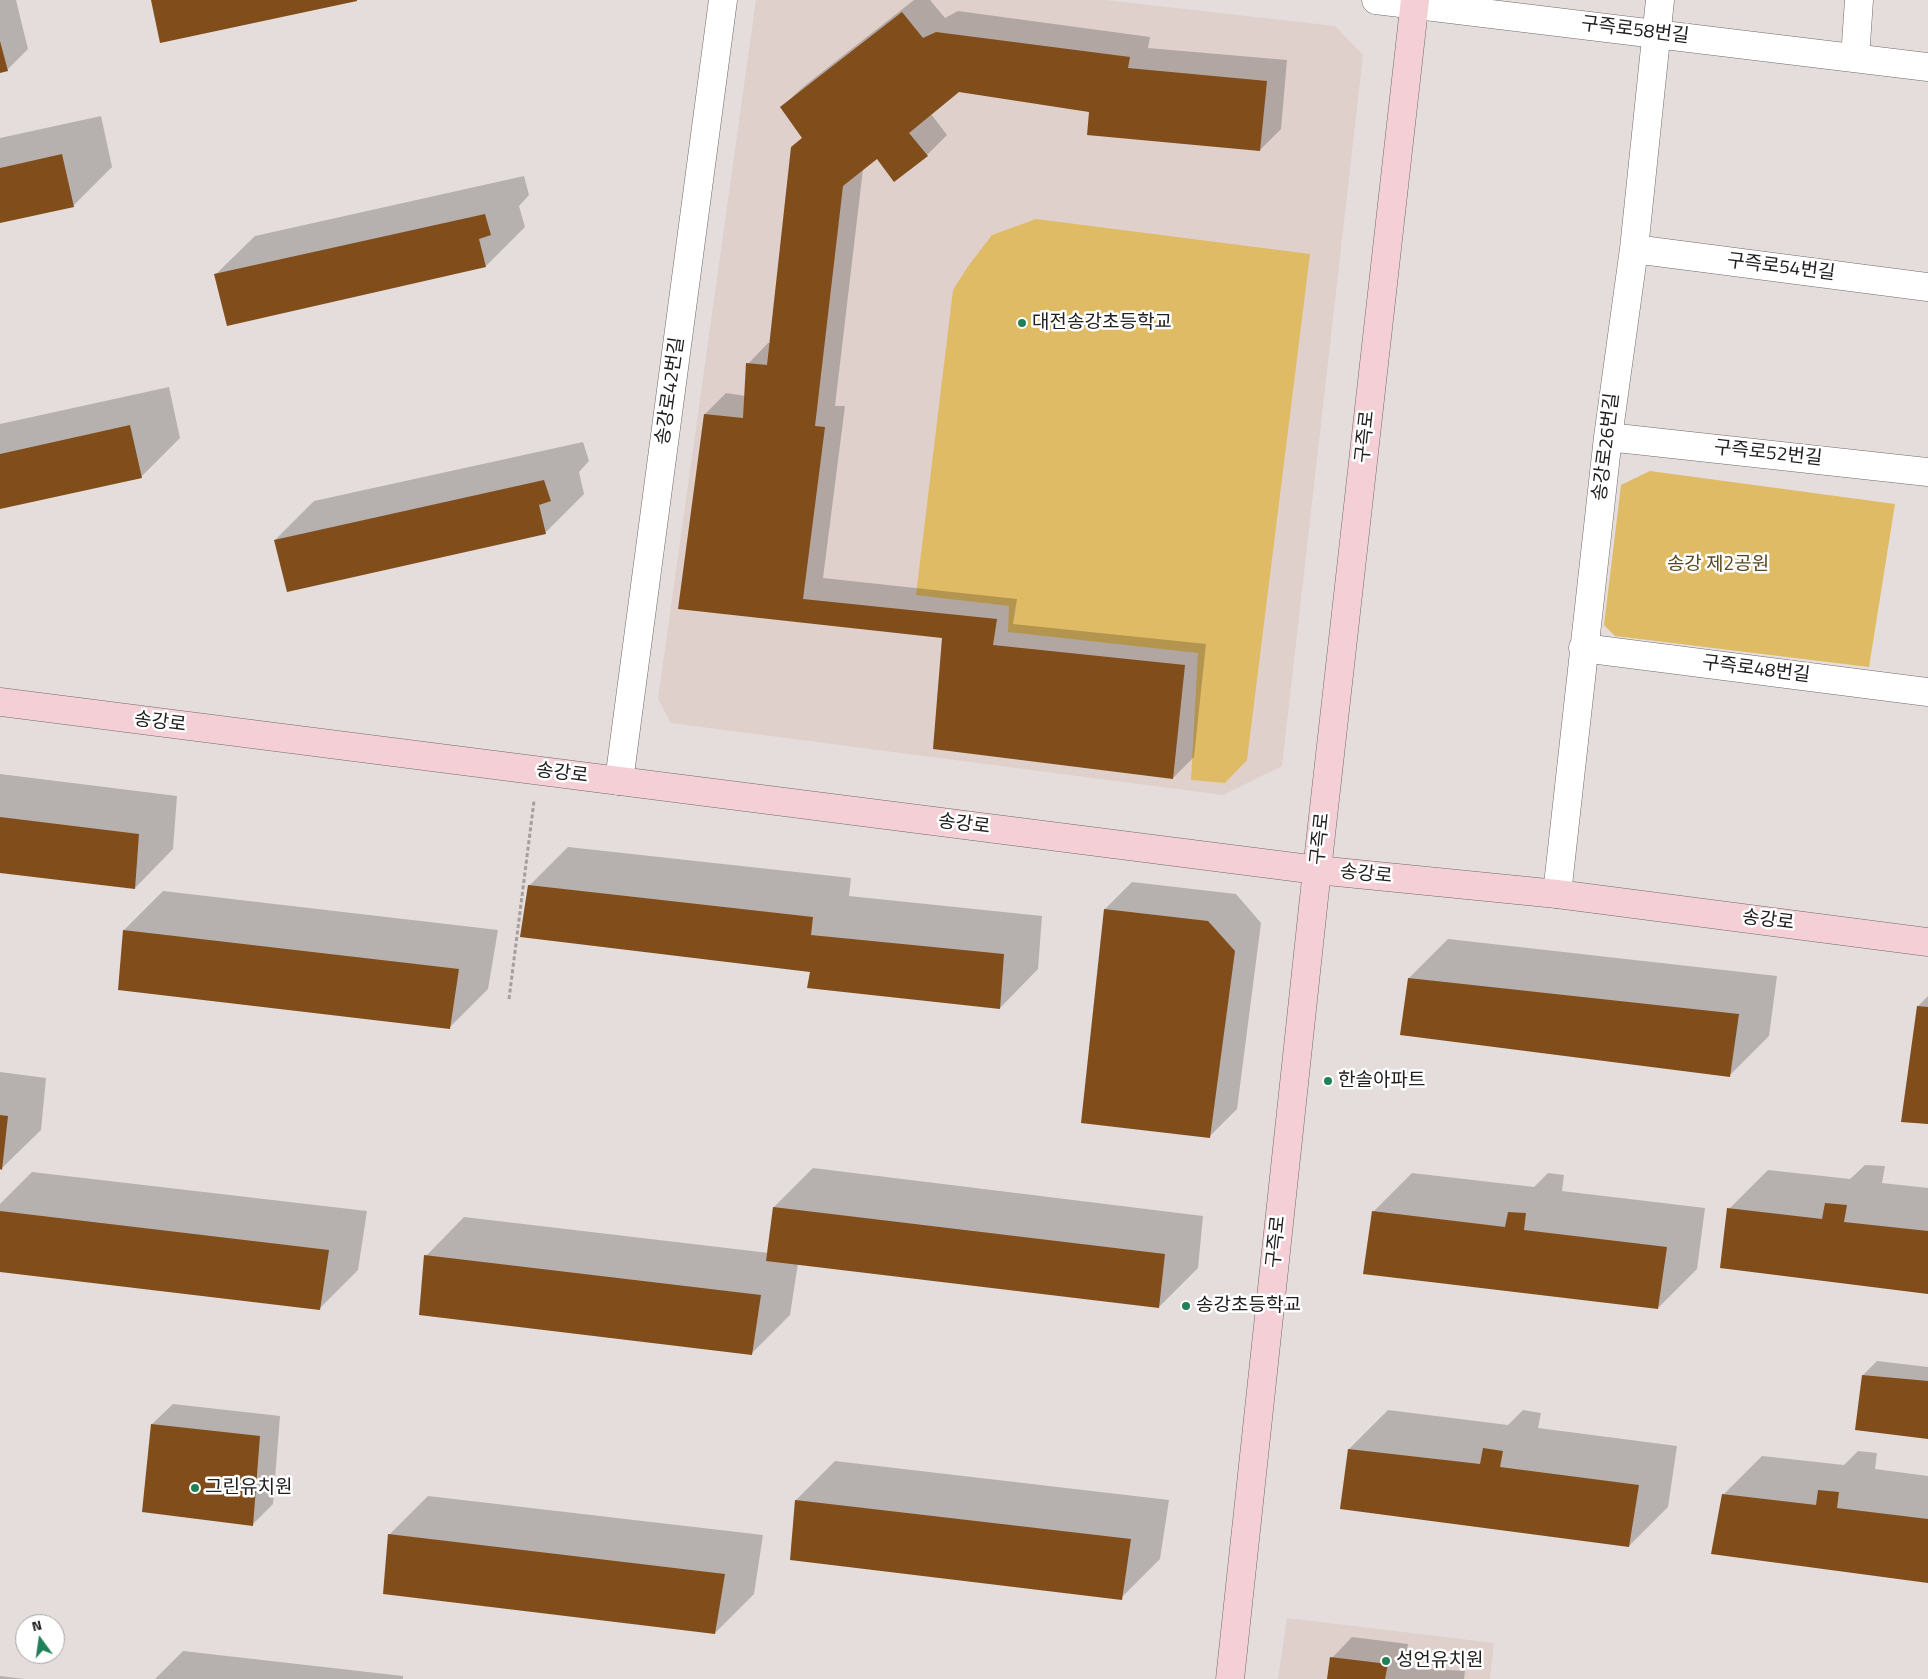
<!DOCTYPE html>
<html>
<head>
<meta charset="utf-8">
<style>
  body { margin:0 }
  #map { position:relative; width:1928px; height:1679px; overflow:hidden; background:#e4dddb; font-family:"Titillium Web",sans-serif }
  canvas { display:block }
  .north { position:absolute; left:15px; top:1614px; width:50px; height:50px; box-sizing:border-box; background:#fff; border:1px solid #a7a6a5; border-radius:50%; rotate:346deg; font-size:14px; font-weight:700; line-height:20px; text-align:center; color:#22201f }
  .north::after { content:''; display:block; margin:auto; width:18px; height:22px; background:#208058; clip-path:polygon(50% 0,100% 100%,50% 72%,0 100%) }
</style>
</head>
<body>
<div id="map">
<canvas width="1928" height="1679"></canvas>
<div class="north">N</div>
</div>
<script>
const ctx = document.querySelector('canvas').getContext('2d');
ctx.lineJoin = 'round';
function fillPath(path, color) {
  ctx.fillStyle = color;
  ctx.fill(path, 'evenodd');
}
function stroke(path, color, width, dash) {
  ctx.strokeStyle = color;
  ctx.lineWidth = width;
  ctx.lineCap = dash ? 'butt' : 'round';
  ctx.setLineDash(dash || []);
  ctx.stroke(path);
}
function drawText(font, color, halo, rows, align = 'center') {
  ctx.font = font + ' "Titillium Web","Noto Sans KR",sans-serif';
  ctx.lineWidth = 5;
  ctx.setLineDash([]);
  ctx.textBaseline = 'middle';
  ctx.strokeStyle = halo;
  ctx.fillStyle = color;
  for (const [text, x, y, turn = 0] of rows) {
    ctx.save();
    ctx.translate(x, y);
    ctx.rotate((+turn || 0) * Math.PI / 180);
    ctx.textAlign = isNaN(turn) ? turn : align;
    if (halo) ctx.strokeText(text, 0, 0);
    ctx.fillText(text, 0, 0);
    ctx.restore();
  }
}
fillPath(new Path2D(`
  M756,0h349l230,26 28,29 -81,711 -59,29 -552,-72 -13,-24z
  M1287,1618l207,25 -4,36h-212z`), '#dfd0cc');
fillPath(new Path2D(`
  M1036,219l274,35 -63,506 -22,23 -34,-3 7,-127 -190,-21 1,-26 -93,-11 37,-305 16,-25 23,-30z
  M1650,471l245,33 -26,163 -254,-31 -11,-11 17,-140z`), '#e0bb65');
fillPath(new Path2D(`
  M0,0h16l12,49 -21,21 -7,2z
  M914,0h16l15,18 13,-7 192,26 -2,11 139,12 -6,69 -21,21 -169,-39 -133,-20 -27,23 16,21 -20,20 -50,2 -14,12 -28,237h10l-22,172 194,21 -4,25 193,20 -12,113 -21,21 -229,-141 -265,-29 26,-194 21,-21 20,3 2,-32 20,-21h2l22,-195 11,-11 -21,-30 21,-20z
  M101,116l11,51 -39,39 -73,16v-84z
  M524,176l5,19 -10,11 6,21 -39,39 -270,8 39,-38z
  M169,387l11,51 -39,39 -141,30v-83z
  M583,442l6,19 -10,11 5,22 -39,39 -270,7 39,-39z
  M0,774l177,22 -4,53 -38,39 -135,-17z
  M568,847l283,31 -2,18 193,20 -4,53 -38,39 -189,-37 -282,-85z
  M1132,882l104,12 25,29 -24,186 -27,27 -105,-227z
  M163,891l335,39 -10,59 -39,39 -325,-98z
  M1448,939l329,37 -8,60 -39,39 -321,-97z
  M1928,996v127l-10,-117z
  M0,1072l46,6 -5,52 -39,38h-2z
  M1865,1165l20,1 -3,17 46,5v105l-199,-84 39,-39 82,9z
  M813,1168l390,48 -5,52 -39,39 -361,-44 -8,52 -39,39 -325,-98 38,-39 305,36 5,-46z
  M32,1172l335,39 -9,59 -39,39 -319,-38v-67z
  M1412,1173l122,14 14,-14 16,2 -2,16 143,17 -8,61 -39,39 -285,-96z
  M1877,1361l51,6v71l-65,-63z
  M173,1404l107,12 -7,88 -20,20 -101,-100z
  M1388,1410l120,15 15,-15 18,3 -3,15 139,18 -9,61 -39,39 -280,-97z
  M1858,1451l19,2 -2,16 53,7v105l-205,-86 39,-39 82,9z
  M835,1461l334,39 -9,59 -39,39 -325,-98z
  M428,1496l335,39 -9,59 -39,39 -326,-98z
  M1352,1637l56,7 -4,23 61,4 -1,8h-136l4,-21z
  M183,1651l220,25v3h-248z
  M0,1676l25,3h-25z`), '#0003');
fillPath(new Path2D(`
  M151,0h206v1l-197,42z
  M902,12l21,26 13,-6 194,25 -2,11 139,13 -7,70 -173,-16 2,-23 -130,-20 -50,41 19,23 -34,26 -17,-23 -34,27 -28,240 10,1 -22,172 194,20 -4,26 192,20 -12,114 -240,-30 9,-111 -264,-29 26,-195 39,4 3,-55 21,2 24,-218 11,-9 -22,-31z
  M0,41l8,30 -8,2z
  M62,154l12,53 -74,16v-55z
  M485,214l6,21 -12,4 7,28 -259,59 -13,-52z
  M130,425l12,53 -142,31v-55z
  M544,480l7,21 -12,4 7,29 -259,58 -13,-52z
  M0,817l139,17 -4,55 -135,-16z
  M528,885l285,32 -2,18 193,19 -4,55 -193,-21 3,-16 -290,-35z
  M1104,909l104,12 27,30 -25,187 -129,-15z
  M123,930l336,39 -9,60 -332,-39z
  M1408,978l331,36 -9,63 -330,-42z
  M1917,1006l11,1v117l-27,-2z
  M0,1115l8,1 -6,54 -2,-1z
  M1825,1203l22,2 -3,17 84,9v63l-208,-26 7,-60 95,11z
  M773,1207l392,47 -6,54 -393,-47z
  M0,1211l329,39 -9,60 -320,-38z
  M1372,1211l133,16 3,-15 18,1 -2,17 143,17 -9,62 -295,-35z
  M424,1255l337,40 -9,60 -333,-40z
  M1862,1375l66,6v58l-73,-9z
  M151,1424l109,12 -7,90 -111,-14z
  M1483,1448l20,3 -3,16 139,18 -10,62 -289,-38 8,-60 132,15z
  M1818,1490l21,2 -2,16 91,11v64l-217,-29 11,-60 94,11z
  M795,1500l336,39 -9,61 -332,-40z
  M388,1534l337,40 -10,60 -332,-40z
  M1330,1657l58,7 -3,15h-58z`), '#814d1a');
const street = new Path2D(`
  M1376,0l552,67
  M1855,58l4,-58
  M1634,249l294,38
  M1608,437l320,35
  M1583,648l345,44
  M619,781l104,-781
  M1557,894l51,-457 26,-188 26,-249`);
const secondary = new Path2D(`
  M0,702l1317,168 240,24 371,48
  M1230,1679l87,-809 98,-870`);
stroke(street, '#706a68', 29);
stroke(secondary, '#706a68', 29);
stroke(new Path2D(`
  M509,999l25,-198`), '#a49f9d', 3, [4, 2.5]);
stroke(street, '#fff', 28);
stroke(secondary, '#f5cfd6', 28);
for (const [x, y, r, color] of [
  [1022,323,5,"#208058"],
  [1328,1081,5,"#208058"],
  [1186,1306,5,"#208058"],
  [195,1488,5,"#208058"],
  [1386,1661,5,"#208058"]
]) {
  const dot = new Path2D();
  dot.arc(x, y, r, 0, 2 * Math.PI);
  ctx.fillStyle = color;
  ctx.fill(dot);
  stroke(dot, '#fff', 2);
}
drawText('19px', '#22201f', '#fff', [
  ["구즉로58번길",1635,31,7],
  ["구즉로54번길",1781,268,7],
  ["송강로42번길",671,391,-82],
  ["구즉로",1366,437,-84],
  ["송강로26번길",1607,447,-83],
  ["구즉로52번길",1768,454,6],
  ["구즉로48번길",1756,670,7],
  ["송강로",160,723,7],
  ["송강로",562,774,7],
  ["송강로",964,825,7],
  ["구즉로",1321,839,-84],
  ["송강로",1366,875,6],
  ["송강로",1768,921,7],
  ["구즉로",1277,1242,-84]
]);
drawText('19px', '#22201f', '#fff', [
  ["대전송강초등학교",1032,323],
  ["한솔아파트",1338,1081],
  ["송강초등학교",1196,1306],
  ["그린유치원",205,1488],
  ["성언유치원",1396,1661]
], 'left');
drawText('19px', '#594922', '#fff', [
  ["송강 제2공원",1718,565]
]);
</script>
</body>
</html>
